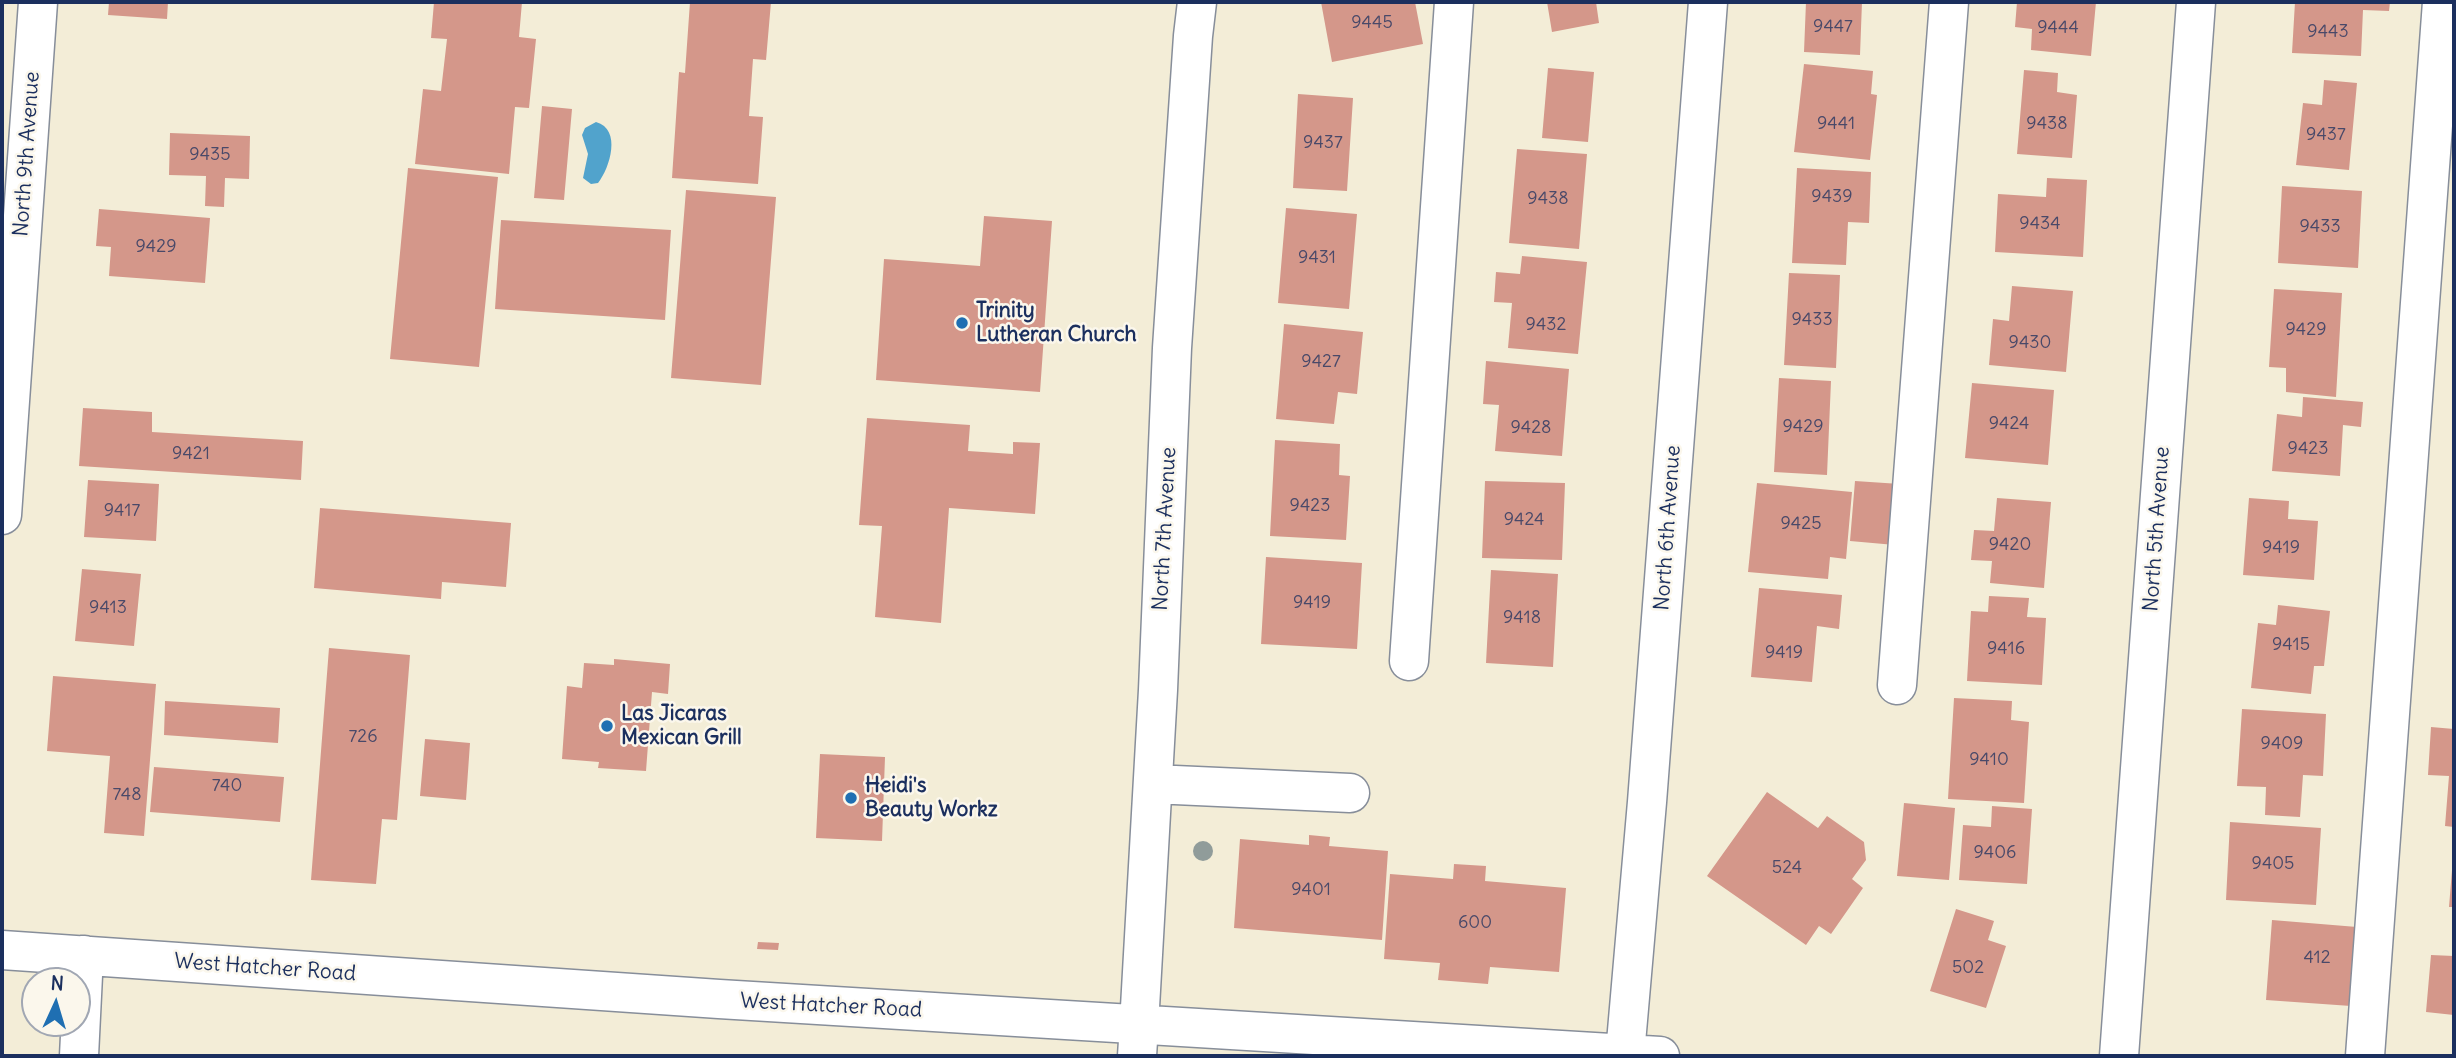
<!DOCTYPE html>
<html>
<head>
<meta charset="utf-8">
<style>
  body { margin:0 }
  #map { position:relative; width:2456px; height:1058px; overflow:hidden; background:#f3edd7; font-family:Delius,sans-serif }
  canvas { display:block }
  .frame { position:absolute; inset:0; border:4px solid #1b2f5e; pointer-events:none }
  .north { position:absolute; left:21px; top:967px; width:70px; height:70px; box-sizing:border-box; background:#fbf7ec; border:2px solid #a1a7b3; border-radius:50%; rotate:4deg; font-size:19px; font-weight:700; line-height:28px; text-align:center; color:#1b2f5e }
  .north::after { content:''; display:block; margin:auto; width:24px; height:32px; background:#1f6fb2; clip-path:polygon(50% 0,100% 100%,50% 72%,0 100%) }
</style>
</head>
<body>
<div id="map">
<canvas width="2456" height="1058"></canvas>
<div class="frame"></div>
<div class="north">N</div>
</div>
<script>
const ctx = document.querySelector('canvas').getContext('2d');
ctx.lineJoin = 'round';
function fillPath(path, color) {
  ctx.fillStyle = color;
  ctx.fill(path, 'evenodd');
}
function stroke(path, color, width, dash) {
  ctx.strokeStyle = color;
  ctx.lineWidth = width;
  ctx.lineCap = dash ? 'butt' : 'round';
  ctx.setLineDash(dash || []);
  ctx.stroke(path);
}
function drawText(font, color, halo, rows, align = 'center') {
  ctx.font = font + ' Delius,sans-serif';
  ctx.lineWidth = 5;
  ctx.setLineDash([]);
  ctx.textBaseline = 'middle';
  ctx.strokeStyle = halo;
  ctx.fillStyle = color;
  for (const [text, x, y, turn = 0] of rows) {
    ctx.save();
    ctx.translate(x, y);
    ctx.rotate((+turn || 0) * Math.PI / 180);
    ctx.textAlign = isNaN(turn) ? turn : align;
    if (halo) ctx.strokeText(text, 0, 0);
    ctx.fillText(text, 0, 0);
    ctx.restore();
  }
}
fillPath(new Path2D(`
  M596,122c26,7 14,46 2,61l-7,1 -8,-6 5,-24 -6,-19 3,-7z`), '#51a3cc');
fillPath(new Path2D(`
  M109,2h59l-1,17 -59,-4z
  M434,2h88l-3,35 17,2 -7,69 -14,-1 -6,67 -94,-10 8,-75 18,2 6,-52 -16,-1z
  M690,2h81l-5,58 -13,-1 -4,57 14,1 -5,67 -86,-6 7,-106 6,1z
  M1321,2h94l8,42 -91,18z
  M1547,2h49l3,21 -47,9z
  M1806,2h56l-2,53 -56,-3z
  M2017,2h79l-5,54 -60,-6 1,-21 -17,-2z
  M2295,2h95l-1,9 -26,-1 -2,46 -69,-3z
  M1804,64l69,7 -2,23 6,1 -7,65 -76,-8z
  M1548,68l46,4 -6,70 -46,-4z
  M2024,70l34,3 -1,19 20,3 -5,63 -55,-4z
  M2324,80l33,3 -8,87 -53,-5 7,-62 19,2z
  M1298,94l55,4 -6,93 -54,-3z
  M542,106l30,3 -8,91 -30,-2z
  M170,133l80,3 -1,43 -24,-1 -1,29 -19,-1 1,-30 -37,-1z
  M1517,149l70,5 -8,95 -70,-6z
  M408,168l90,9 -19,190 -89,-8z
  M1797,168l74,4 -2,51 -21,-1 -2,43 -54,-2z
  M2047,178l40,2 -4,77 -88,-5 3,-58 48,3z
  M2282,186l80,5 -4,77 -80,-5z
  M686,190l90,7 -15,188 -90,-7z
  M1286,208l71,6 -8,95 -71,-6z
  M99,209l111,9 -5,65 -96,-7 2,-29 -15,-1z
  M984,216l68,5 -12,171 -164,-12 8,-121 96,7z
  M501,220l170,10 -6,90 -170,-11z
  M1522,256l65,6 -9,92 -70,-6 4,-45 -18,-1 2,-30 24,2z
  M1789,273l51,2 -4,93 -52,-3z
  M2012,286l61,5 -7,81 -77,-7 4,-46 16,2z
  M2274,289l68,4 -6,104 -50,-5v-24l-17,-1z
  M1284,324l79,8 -6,62 -19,-2 -4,32 -58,-5z
  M1486,361l83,8 -7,87 -67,-5 4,-46 -16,-1z
  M1779,378l52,3 -4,94 -53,-3z
  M1972,383l82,7 -6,75 -83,-7z
  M2303,397l60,5 -2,25 -18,-2 -3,51 -68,-5 5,-57 25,3z
  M83,408l69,4v20l151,9 -2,39 -222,-14z
  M867,418l103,7 -2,26 45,3v-12l27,1 -5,71 -86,-6 -8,115 -66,-6 7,-91 -23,-1z
  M1275,440l65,4 -1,31 11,1 -4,64 -76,-4z
  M88,480l71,4 -3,57 -72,-4z
  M1485,481l80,2 -3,77 -80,-2z
  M1855,481l45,3 -5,61 -45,-4z
  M1757,483l95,9 -6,67 -16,-2 -2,22 -80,-7z
  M1997,498l54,4 -7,86 -54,-5 2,-22 -21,-1 3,-30 20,1z
  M2249,498l40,3 -1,18 30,2 -4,59 -71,-5z
  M320,508l191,15 -5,64 -64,-5 -1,17 -127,-11z
  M1266,557l96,6 -5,86 -96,-5z
  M82,569l59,5 -7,72 -59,-5z
  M1491,570l67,4 -5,93 -67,-4z
  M1759,588l83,7 -3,34 -22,-3 -5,56 -61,-5z
  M1989,596l40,2 -2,19 19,1 -4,67 -75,-4 4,-70 17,1z
  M2278,605l52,6 -6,55h-10l-3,28 -60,-6 7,-65 18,2z
  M329,648l81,7 -13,165 -15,-1 -6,65 -65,-4z
  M614,659l56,5 -2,30 -16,-2 -6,79 -48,-3 1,-6 -37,-3 5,-73 15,2 2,-25 30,2z
  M53,676l103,8 -12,152 -40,-3 6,-77 -63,-5z
  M1954,698l58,3 -1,19 18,2 -5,81 -76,-4z
  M165,701l115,7 -2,35 -114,-8z
  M2242,709l84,5 -3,62 -20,-1 -3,42 -35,-2 1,-28 -29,-1z
  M2431,727l23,2v98l-9,-1 4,-50 -21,-1z
  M425,739l45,4 -4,57 -46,-4z
  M820,754l65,3 -3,84 -66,-3z
  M154,767l130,10 -4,45 -130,-10z
  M1767,792l51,36 9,-12 37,26 2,18 -14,19 11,9 -32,46 -12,-8 -13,19 -99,-69z
  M1904,803l51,5 -6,72 -52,-4z
  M1992,806l40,3 -5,75 -68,-4 4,-55 28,2z
  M2230,822l91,6 -5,77 -90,-5z
  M1309,835l21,2 -1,9 59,5 -6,89 -148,-12 6,-89 69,6z
  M1454,864l32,2 -1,15 81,7 -7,84 -69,-5 -2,17 -50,-4 2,-17 -56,-4 6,-85 63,5z
  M2452,870h2v37h-5z
  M1956,909l38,12 -6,19 18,6 -20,62 -56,-17z
  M2272,920l85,7 -6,79 -85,-6z
  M758,942l21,1 -1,7 -21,-1z
  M2431,955l23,1v59l-28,-3z`), '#d4978a');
const minor = new Path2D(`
  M2,515l36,-513
  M1409,661l45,-659
  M1897,685l52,-683
  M1153,784l197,9
  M2,950l717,49 941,57
  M1139,1025l19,-335 14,-342 21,-312 4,-34
  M1625,1054l22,-252 61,-800
  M79,1056l5,-101
  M2119,1056l77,-1054
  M2365,1056l77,-1054`);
const major = new Path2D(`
  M1137,1056l2,-31`);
stroke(minor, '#878e9a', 41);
stroke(major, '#878e9a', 41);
stroke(minor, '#fff', 38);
stroke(major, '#fff', 38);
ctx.fillStyle = '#909c9a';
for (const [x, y] of [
  [1203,851]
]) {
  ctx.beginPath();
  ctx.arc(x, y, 10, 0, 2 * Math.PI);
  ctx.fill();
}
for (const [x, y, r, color] of [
  [962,323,7,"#1f6fb2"],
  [607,726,7,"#1f6fb2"],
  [851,798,7,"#1f6fb2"]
]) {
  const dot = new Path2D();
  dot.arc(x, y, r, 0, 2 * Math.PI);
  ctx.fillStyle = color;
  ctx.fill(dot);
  stroke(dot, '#fbf7ec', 2.5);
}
drawText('18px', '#494969', null, [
  ["9445",1372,23],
  ["9447",1833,27],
  ["9444",2058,28],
  ["9443",2328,32],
  ["9441",1836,124],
  ["9438",2047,124],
  ["9437",2326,135],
  ["9437",1323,143],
  ["9435",210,155],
  ["9439",1832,197],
  ["9438",1548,199],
  ["9434",2040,224],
  ["9433",2320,227],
  ["9429",156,247],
  ["9431",1317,258],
  ["9433",1812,320],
  ["9432",1546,325],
  ["9429",2306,330],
  ["9430",2030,343],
  ["9427",1321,362],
  ["9424",2009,424],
  ["9429",1803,427],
  ["9428",1531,428],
  ["9423",2308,449],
  ["9421",191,454],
  ["9423",1310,506],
  ["9417",122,511],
  ["9424",1524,520],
  ["9425",1801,524],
  ["9420",2010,545],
  ["9419",2281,548],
  ["9419",1312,603],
  ["9413",108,608],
  ["9418",1522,618],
  ["9415",2291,645],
  ["9416",2006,649],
  ["9419",1784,653],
  ["726",363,737],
  ["9409",2282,744],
  ["9410",1989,760],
  ["740",227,786],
  ["748",127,795],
  ["9406",1995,853],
  ["9405",2273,864],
  ["524",1787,868],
  ["9401",1311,890],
  ["600",1475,923],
  ["412",2317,958],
  ["502",1968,968]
]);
drawText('21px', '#1b2f5e', '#fbf7ec', [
  ["North 9th Avenue",27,154,-86],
  ["North 6th Avenue",1668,528,-86],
  ["North 7th Avenue",1165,529,-87],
  ["North 5th Avenue",2157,529,-86],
  ["West Hatcher Road",265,968,4],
  ["West Hatcher Road",831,1006,3]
]);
drawText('bold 21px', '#1b2f5e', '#fbf7ec', [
  ["Trinity",976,311],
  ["Lutheran Church",976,335],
  ["Las Jicaras",621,714],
  ["Mexican Grill",621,738],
  ["Heidi's",865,786],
  ["Beauty Workz",865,810]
], 'left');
</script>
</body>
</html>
